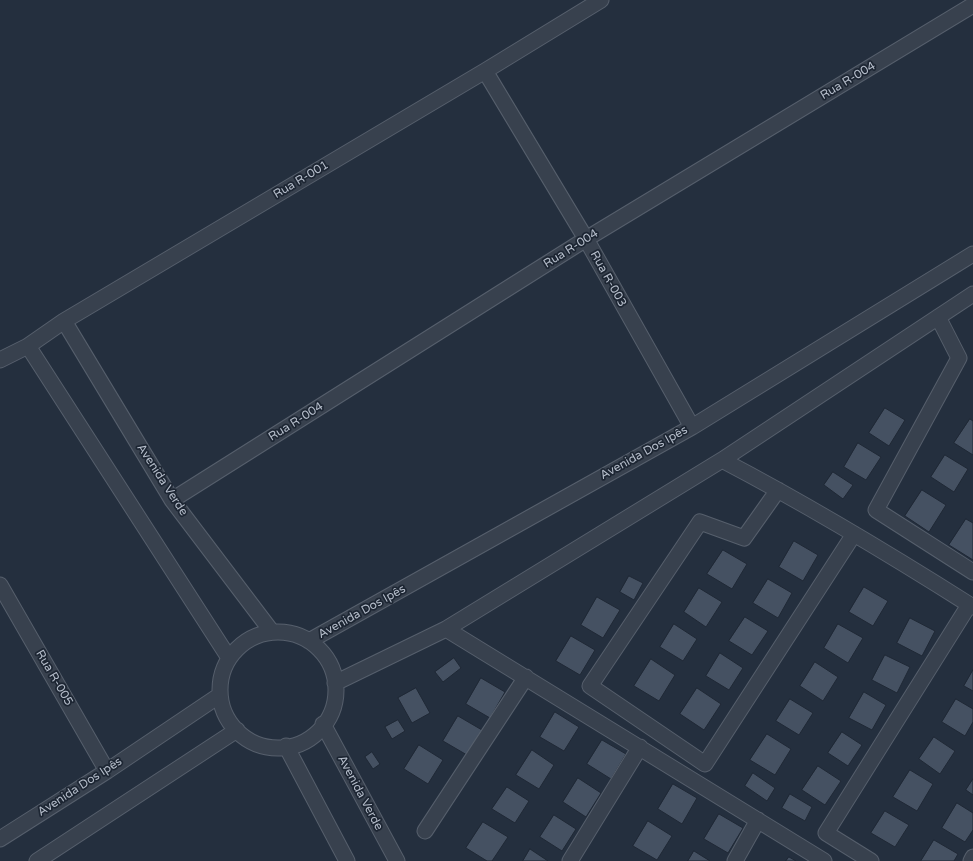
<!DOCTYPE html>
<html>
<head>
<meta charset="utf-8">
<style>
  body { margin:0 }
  canvas { display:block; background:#242f3e }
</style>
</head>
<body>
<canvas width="973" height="861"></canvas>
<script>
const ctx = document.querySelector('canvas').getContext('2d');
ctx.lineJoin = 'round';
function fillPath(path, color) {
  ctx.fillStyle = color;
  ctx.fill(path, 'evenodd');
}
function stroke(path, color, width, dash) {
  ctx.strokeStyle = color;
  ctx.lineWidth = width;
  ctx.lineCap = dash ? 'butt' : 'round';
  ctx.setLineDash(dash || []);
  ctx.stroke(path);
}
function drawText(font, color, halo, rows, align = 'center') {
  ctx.font = font + ' "Varela Round",sans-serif';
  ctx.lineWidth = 3.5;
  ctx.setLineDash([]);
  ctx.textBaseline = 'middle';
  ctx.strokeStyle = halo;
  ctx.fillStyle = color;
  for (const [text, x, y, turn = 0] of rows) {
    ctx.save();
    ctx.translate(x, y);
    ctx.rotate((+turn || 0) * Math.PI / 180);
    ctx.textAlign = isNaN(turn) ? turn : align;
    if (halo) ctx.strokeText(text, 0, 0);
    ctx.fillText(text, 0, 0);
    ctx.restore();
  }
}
const building = new Path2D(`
  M885,408l20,12 -16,26 -20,-13z
  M970,419l3,2v34l-19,-12z
  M858,443l23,14 -15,23 -22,-13z
  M945,455l23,14 -14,23 -23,-15z
  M833,472l20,13 -10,14 -19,-14z
  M922,490l24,15 -17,27 -24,-16z
  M966,519l7,4v37l-24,-15z
  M794,541l24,14 -15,26 -24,-14z
  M723,550l24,14 -15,25 -25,-15z
  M629,576l14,7 -9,17 -14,-8z
  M768,579l24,14 -14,25 -25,-15z
  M864,587l24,14 -15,25 -24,-14z
  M699,588l23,14 -16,25 -22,-15z
  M597,597l23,13 -17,28 -22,-13z
  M745,617l23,14 -16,24 -23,-14z
  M910,618l25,13 -13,25 -25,-13z
  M674,624l23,15 -14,22 -23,-14z
  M838,624l25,14 -15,25 -24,-15z
  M571,636l24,14 -15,25 -24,-14z
  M720,653l23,15 -14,22 -23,-14z
  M885,655l25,12 -13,26 -25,-13z
  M454,658l7,10 -18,14 -8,-10z
  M651,659l24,16 -16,26 -25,-15z
  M815,662l23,15 -15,24 -23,-15z
  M973,670v21l-9,-5z
  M481,678l24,14 -15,26 -24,-14z
  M416,688l14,25 -18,10 -14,-25z
  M697,688l24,16 -17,26 -24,-16z
  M864,692l22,13 -14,25 -23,-12z
  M790,699l23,14 -14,22 -23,-14z
  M956,699l17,10v13l-8,14 -23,-14z
  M555,712l24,15 -15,24 -24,-14z
  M458,716l24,14 -15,25 -24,-14z
  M398,720l7,11 -13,8 -7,-12z
  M842,732l20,13 -14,21 -20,-13z
  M767,734l24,15 -16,26 -25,-15z
  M934,737l21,14 -15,23 -21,-15z
  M602,740l24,14 -15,25 -24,-15z
  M419,745l24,15 -15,24 -24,-15z
  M532,750l22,15 -15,24 -23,-14z
  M372,752l8,12 -7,5 -8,-12z
  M818,766l23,15 -16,24 -23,-15z
  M910,770l23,14 -16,27 -24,-14z
  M753,773l22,15 -8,13 -22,-15z
  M578,778l23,15 -15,24 -23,-15z
  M973,779v16l-7,-5z
  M673,784l24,14 -15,26 -24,-15z
  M507,787l22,14 -14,22 -23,-14z
  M790,794l22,13 -7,14 -23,-13z
  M957,803l16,10v17l-8,12 -23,-14z
  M885,811l24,14 -14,22 -24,-14z
  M719,814l24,14 -15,25 -24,-14z
  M554,815l22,14 -14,22 -22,-14z
  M648,821l24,15 -15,24 -24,-14z
  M483,822l25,15 -16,24h-5l-21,-13z
  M934,840l24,14 -4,7h-33z
  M530,849l18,12h-25z
  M694,851l16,10h-22z
  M789,857l7,4h-10z`);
fillPath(building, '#455162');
stroke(building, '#1f2835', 1);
const minor = new Path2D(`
  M485,71l101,168 106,188
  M938,317l21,41 -83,152 97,62
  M64,321l108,179 100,132
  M28,346l201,312
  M0,360l28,-14 36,-25 421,-250 116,-71
  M722,460c86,45 169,95 251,147
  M778,490l-34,48 -44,-16 -110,164 115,78 149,-230
  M172,500l414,-261 387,-234
  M0,585l107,186
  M446,629l378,232
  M220 690a58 58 0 1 1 116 0a58 58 0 1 1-116 0Z
  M309,641l383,-214 281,-173
  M335,683l111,-54 276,-169 251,-166
  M323,724l74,137
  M286,746l61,115
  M425,831l101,-154
  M0,839l107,-68 113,-76
  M37,861l200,-131
  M570,861l70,-114
  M735,861l23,-41
  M871,861l-45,-28 143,-228
  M971,861l2,-4`);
stroke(minor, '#565f6c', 17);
stroke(minor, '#38414e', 15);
drawText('12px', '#b4bcc9', '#1d2633', [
  ["Rua R-004",848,81,-31],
  ["Rua R-001",301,180,-31],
  ["Rua R-004",571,249,-32],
  ["Rua R-003",608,279,61],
  ["Rua R-004",296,422,-32],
  ["Avenida Dos Ipês",644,453,-29],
  ["Avenida Verde",162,480,57],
  ["Avenida Dos Ipês",362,612,-29],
  ["Rua R-005",54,678,60],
  ["Avenida Dos Ipês",80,787,-33],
  ["Avenida Verde",360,793,62]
]);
</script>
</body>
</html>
